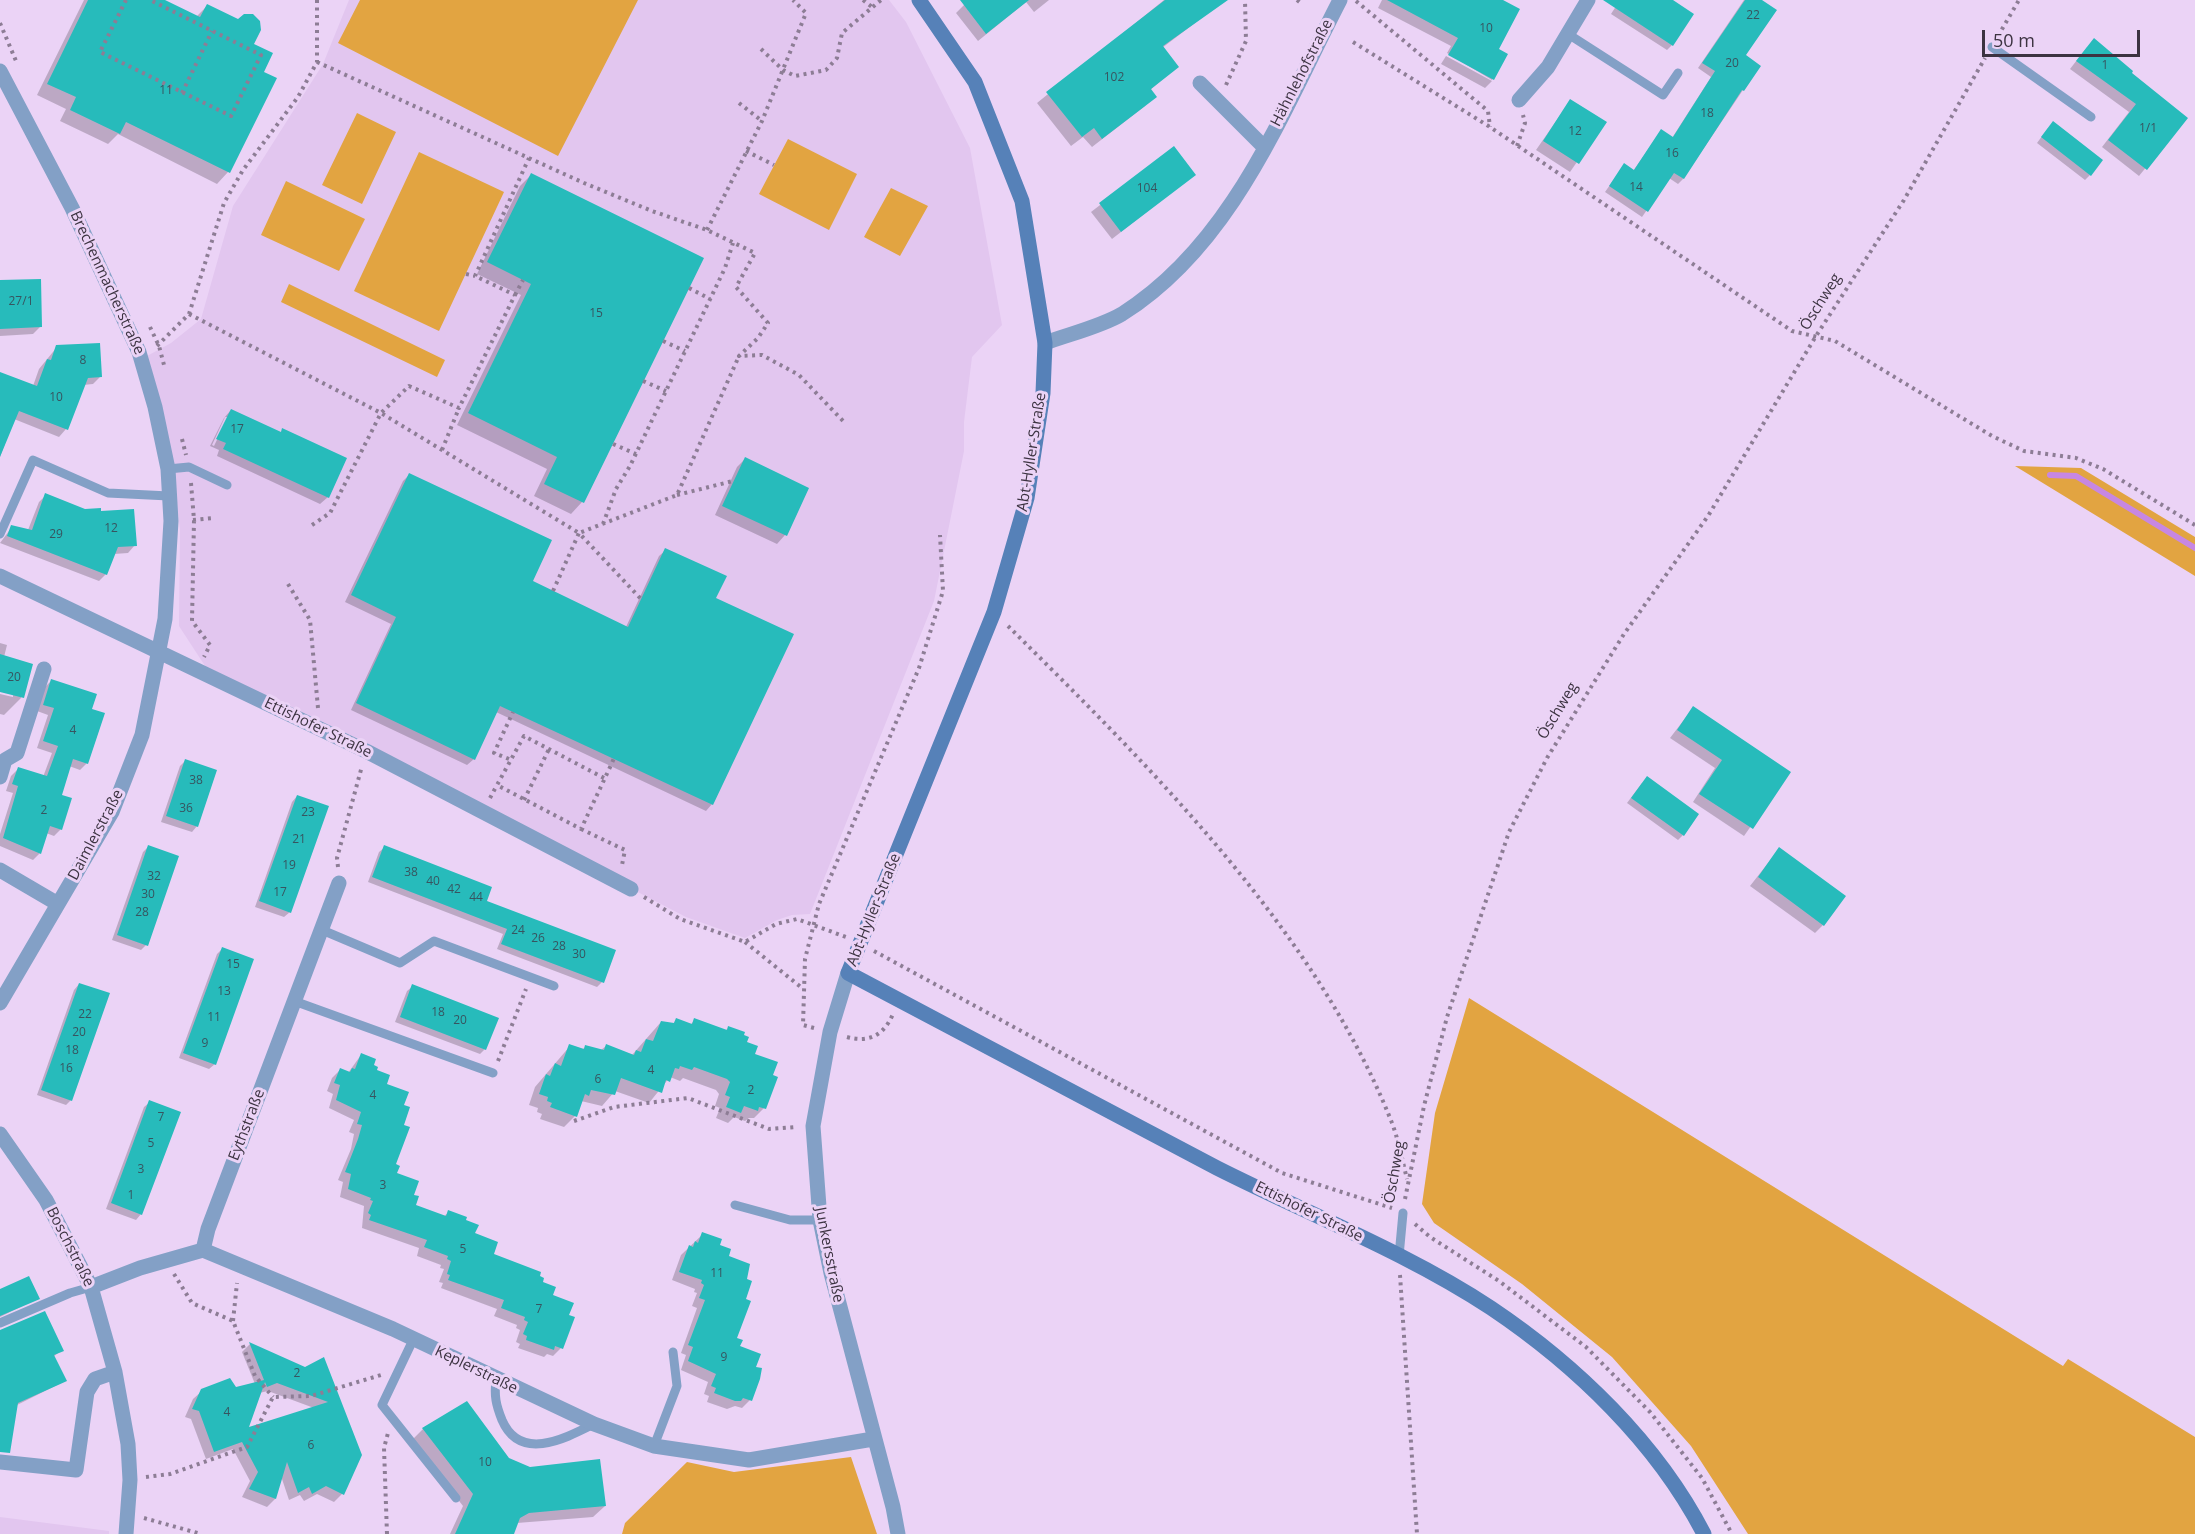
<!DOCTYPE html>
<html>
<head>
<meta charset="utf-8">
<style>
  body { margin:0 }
  #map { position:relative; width:2195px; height:1534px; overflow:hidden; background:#ebd3f6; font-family:"Open Sans",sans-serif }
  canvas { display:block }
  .scale { position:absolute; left:1982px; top:30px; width:158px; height:27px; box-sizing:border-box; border:3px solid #3c3341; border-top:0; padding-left:8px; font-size:18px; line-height:21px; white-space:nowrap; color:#3c3341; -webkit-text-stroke:4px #ebd3f6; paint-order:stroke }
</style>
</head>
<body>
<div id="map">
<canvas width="2195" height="1534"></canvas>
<div class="scale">50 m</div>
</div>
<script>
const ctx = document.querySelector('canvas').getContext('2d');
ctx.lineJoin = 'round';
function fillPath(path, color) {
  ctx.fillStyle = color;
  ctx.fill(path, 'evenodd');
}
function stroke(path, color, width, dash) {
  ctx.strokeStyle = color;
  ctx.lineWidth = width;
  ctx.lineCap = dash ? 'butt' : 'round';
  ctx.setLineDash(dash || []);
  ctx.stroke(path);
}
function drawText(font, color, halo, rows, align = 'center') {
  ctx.font = font + ' "Open Sans",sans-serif';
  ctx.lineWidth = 6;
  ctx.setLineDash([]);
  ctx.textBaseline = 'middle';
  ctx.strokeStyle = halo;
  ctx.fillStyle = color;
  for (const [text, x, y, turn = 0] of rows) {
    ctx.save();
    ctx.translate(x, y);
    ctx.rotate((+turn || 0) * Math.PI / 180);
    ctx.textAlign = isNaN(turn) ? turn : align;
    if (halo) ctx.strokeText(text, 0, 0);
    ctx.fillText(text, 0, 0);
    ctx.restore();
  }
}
fillPath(new Path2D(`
  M349,0h540l17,22 64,126 32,177 -30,32 -8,65v29l-30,150 -124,313 -18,1 -15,5 -32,18 -59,-21 -479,-248 -28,-43 1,-96 -8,-74 -25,-100 24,-13 30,-24 32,-113 90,-142z
  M0,1517l109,14v3h-109z`), '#e2c6ef');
fillPath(new Path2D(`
  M360,0h278l-80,156 -220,-113z
  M357,113l39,19 -34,72 -40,-19z
  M788,139l69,35 -28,56 -70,-36z
  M419,152l85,40 -65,139 -85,-40z
  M286,181l79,38 -26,52 -78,-36z
  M891,188l37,18 -28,50 -36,-19z
  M289,284l156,76 -8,17 -156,-75z
  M2015,466l66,2 114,69v39z
  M1469,998l594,368 5,-7 127,78v97h-447l-57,-88 -79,-89 -90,-73 -88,-61 -12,-19 13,-91z
  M851,1457l26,77h-255l3,-11 62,-61 47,10z`), '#e2a441');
fillPath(new Path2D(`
  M84,0h78l34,17 11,-11 45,39 10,27 13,7 -47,93 -11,12 -99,-50 -10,10 -48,-23 6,-12 -29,-14z
  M969,0h80l-15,12 -8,-10 -48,39 -22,-28z
  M1164,0h47l5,7 -54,41 15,19 -27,23 -5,16 -53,41 -9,-10 -12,9 -34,-43z
  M1382,0h117l-2,49 9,6 -14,25 -45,-27 4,-7 -73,-38z
  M1620,0h50l2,45 -5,5 -56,-36z
  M1744,0h16l-16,55 -1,35 -60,89 -5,5 -9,-6 -27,39 -37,-25 19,-27 9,6 28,-40 11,7 39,-61 -13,-9z
  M2087,47l42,27 57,44 -47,58 -37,-29 27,-35 -59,-43z
  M1446,56l46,25 -7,7 -44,-24z
  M1570,101l34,22 -34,49 -34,-22z
  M2048,128l42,47 -5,5 -48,-37z
  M1174,148l20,27 -82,64 -21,-27z
  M531,175l171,84 -120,243 -11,12 -37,-18 13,-27 -90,-44 64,-130 -44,-21 43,-88z
  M0,282l41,44 -8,8 -33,2z
  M57,347l44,29 -8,8 -10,1 -17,44 -7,8 -45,-18 -14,38v-84l33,13 6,-17z
  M231,410l49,23 3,-3 45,67 -8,7 -103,-48 2,-6 -9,-4 14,-28zM225,417h3l-14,29 -2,-1z
  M745,459l62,29 -22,47 -8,9 -62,-29 22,-48z
  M409,475l122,107 95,45 33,-71 7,-6 46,254 -6,7 -210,-99 -22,47 -7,6 -116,-55 40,-86 -46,-22 58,-121z
  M46,495l39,16 50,34 -7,8 -14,1 -8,20 -7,7 -99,-38 12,-16 16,3 11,-28z
  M0,643l7,2 -3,12 27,8 -10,33 -17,17 -4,-1v-20l13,3v-3l-13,-3z
  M52,680l38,29 -3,54 -7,7 -11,-4 -9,30 1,33 -7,7 -8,-3 -6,20 -7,7 -33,-14v-12l13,-41 -7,-2 5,-15 7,-7 25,8 9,-24 -15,-5 11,-33 -11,-4 8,-24z
  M1693,708l96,64 -45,64 -51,-34 22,-34 -45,-30z
  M185,761l12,65 -5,6 -31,-10 19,-56z
  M1642,783l41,52 -5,5 -51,-37z
  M297,796l-7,116 -6,5 -29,-10 37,-105z
  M148,847l-2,98 -5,5 -29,-10 31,-88z
  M385,847l100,54 117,81 -5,5 -100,-38 6,-15 -135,-52 11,-30z
  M1779,849l44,76 -8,8 -65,-47z
  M222,949l-7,115 -6,5 -30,-11 38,-104z
  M79,984l-8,116 -5,5 -29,-10 37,-105z
  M413,986l72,63 -5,5 -85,-32 12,-31z
  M676,1020l14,5 5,-5 30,11 3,-3 17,15 26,33 -6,31 -11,11h-5l-4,3 -11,-4 -6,6 -12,-5 4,-10 -5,-2 4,-12 -3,-4 -33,-12 -3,3 -10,-4 -21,26 -34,-12 -13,15 -21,-5 -6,15 -11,11 -24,-8 2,-5 -5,-2 1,-4 -9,-3 6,-18 35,-41 12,4 4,-4 15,4 5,-4 26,9 29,-33 11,3z
  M361,1055l41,51 -8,59 1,8 17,22 2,11 29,11 6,-5 15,9 28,34 46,22 29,39 -6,32 -8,8 -6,-2 -3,3 -26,-9 2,-4 -4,-2 4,-12 -4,-2 1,-3 -23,-9 3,-7 -56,-21 2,-5 -4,-1 5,-13 -4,-1 1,-3 -24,-9 2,-8 -57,-20 2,-22 -24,-9 3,-15 -5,-2 13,-31 3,-15 -5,-2 5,-12 -25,-12 4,-14 -6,-3 5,-13 8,-8 8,3z
  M150,1102l-9,112 -5,6 -30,-11 38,-102z
  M703,1234l15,11 9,12 9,82 2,8 16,20 -4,33 -8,8 -7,-2 -8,3 -20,-7 2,-6 -5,-2 4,-12 -27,-12 5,-15 -5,-2 16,-45 -5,-2 5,-13 -3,-1 1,-3 -23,-9 9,-25z
  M0,1291l38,7 -38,19z
  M0,1330l62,20 -9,7 12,24 -48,24 -17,35z
  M250,1344l55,25 18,-10 19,135 -8,8 -17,-8 -13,7 -4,-6 -11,5 -8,-24 -6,23 -8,8 -25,-10 8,-16 -17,-32 -27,10 -15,-40 -6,-2 8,-18 9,-8 33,-2 20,-5 -13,-32zM268,1391l46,17 -68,21 13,-36z
  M467,1403l41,56 97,47 -12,11 -76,6 -5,11h-62l13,-28 -51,-66 11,-11z`), '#0003');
stroke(new Path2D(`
  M2050,475l26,1 119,72`), '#c787e2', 6);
fillPath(new Path2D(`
  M88,0h77l35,17 7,-13 31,15 6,-5h9l7,7 1,9 -7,14 19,9 -9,19 13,6 -47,95 -104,-51 -6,12 -50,-24 6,-13 -29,-13z
  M960,0h69l-43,34z
  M1165,0h63l-65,46 16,21 -28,22 6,8 -55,42 -8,-11 -12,9 -36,-45z
  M1387,0h116l17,9 -21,40 9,5 -14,26 -46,-25 10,-17z
  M1603,0h70l21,14 -21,32z
  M1745,0h17l15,10 -31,45 15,11 -17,25 -2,-1 -58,89 -10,-6 -26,39 -39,-26 15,-23 10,7 27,-41 12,8 42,-66 -13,-8z
  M2094,38l39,33 -1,2 56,45 -41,52 -39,-30 28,-36 -60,-43z
  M1570,99l37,23 -28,42 -36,-23z
  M2053,121l50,39 -12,16 -50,-39z
  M1174,146l22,29 -75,57 -22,-29z
  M531,173l173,85 -120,245 -40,-19 13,-27 -89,-44 63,-129 -44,-22z
  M41,279l1,48 -42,2v-49z
  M100,343l2,34 -14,1 -20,52 -49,-19 -19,46v-85l37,14 10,-27 4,1 5,-15z
  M231,409l50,23 1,-4 65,30 -18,40 -106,-49 3,-6 -10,-4z
  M745,457l64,31 -22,48 -65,-30z
  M409,473l143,67 -19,41 95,46 37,-79 62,28 -11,22 78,36 -81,171 -213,-99 -25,54 -119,-57 40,-86 -45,-22z
  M45,493l40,16 16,-1v3l33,-2 3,37 -19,1 -11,28 -100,-39 4,-11 21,5z
  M0,654l33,10 -9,34 -24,-6z
  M51,679l46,15 -5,15 13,4 -17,51 -15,-5 -11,36 10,3 -10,32 -12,-4 -9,28 -38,-16 15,-52 -6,-2 6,-17 29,9 11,-30 -15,-5 11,-33 -11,-3z
  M1693,706l98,66 -38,57 -54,-35 23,-34 -45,-30z
  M185,759l32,11 -19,57 -32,-11z
  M1647,776l52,38 -15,22 -53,-38z
  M297,795l32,11 -38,107 -32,-12z
  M148,845l31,11 -31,90 -31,-11z
  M384,845l108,42 -5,14 129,49 -12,33 -103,-39 6,-15 -135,-52z
  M1779,847l67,49 -22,30 -66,-49z
  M222,947l32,12 -38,106 -33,-12z
  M79,983l31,10 -38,108 -31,-11z
  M412,984l87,34 -13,32 -86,-33z
  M676,1018l16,6 2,-6 33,12 1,-4 17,6 -1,3 5,2 -2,5 11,4 -3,8 23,8 -5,13 5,2 -12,32 -7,-2 -1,4 -14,-5 -3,7 -15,-6 4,-10 -5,-2 5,-13 -3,-3 -33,-12 -2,3 -12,-4 -1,3 -4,-1 -5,14 -4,-2 -4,13 -41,-15 -6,17 -24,-5 -2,6 -4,-2 -8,23 -27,-10 2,-4 -5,-2 1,-4 -9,-3 7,-20 4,2 5,-13 6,3 8,-22 15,5 1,-4 19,5 2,-6 28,11 2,-5 5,2 5,-13 7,2 8,-20 13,2z
  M361,1053l15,6 -2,6 4,2 -1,3 13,5 -3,9 22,8 -5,13 6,2 -6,18 6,2 -14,37 4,2 -3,7 22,8 -5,14 5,1 -3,9 30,11 2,-6 19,7 -1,3 13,5 -4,8 23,9 -4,12 47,18 -1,4 4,2 -1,4 13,5 -3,8 21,8 -5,12 6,2 -12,32 -8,-3 -1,4 -28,-10 1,-4 -4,-2 5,-12 -4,-2 1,-3 -24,-9 3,-8 -56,-20 2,-5 -3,-1 4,-13 -4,-2 1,-3 -24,-9 3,-7 -58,-20 2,-5 -3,-2 5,-12 -3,-1 1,-2 -23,-9 3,-15 -6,-2 13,-33 4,-14 -5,-1 4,-12 -25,-12 4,-15 -6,-2 6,-15 10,4 2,-4 3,1z
  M149,1100l32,12 -39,103 -31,-12z
  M702,1232l20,7 -2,6 11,4 -2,7 21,8 -3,15 5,2 -6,18 5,2 -14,37 6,2 -3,6 21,8 -5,13 6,1 -2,11 -8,22 -9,-3 -2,3h-6l-21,-8 2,-5 -5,-2 5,-12 -28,-13 5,-14 -5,-2 17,-45 -6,-2 5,-13 -3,-2 1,-3 -23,-8 10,-27 4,2 2,-6 3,2z
  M29,1276l11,23 -40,17v-27z
  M45,1311l19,40 -10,4 13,26 -49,22 -8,50 -10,-1v-122z
  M249,1342l56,25 19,-10 38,98 -18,40 -18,-9 -14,8 -3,-7 -11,6 -11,-31 -11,37 -27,-10 9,-17 -16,-30 -28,10 -15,-41 -7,-2 9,-20 29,-11 6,9 28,-7zM265,1382l2,5 10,-4 51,19 -79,25z
  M467,1401l42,57 21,9 70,-8 6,47 -77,7 -9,5 -6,16h-59l18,-40 -51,-66z`), '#27bbbb');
stroke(new Path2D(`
  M126,0l-26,52 131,64 30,-61 -111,-55
  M863,0l9,7
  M1297,0l5,4
  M1356,1l132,110 2,16
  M0,23l16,38
  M1998,36l21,-36
  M1353,42l137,85 302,204 43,10 157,95 32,15 52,7 27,11 92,56
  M761,49l22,21 12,6 31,-6 11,-12 5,-25 39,-33
  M317,62l267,121 68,28 55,19 48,23 -19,34 32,36 -10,15 -19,18 23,-1 37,20 46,48
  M1226,85l20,-44 -1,-41
  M182,93l30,-62
  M739,103l23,18
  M1517,146l8,-23 -2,-8
  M746,151l28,14
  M707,230l55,-109 44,-108 -13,-13
  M466,274l9,2
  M689,288l21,11
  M515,295l8,-15
  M189,314l192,99 198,120 98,-38 62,-139
  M150,327l9,19 5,19
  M663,341l22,10
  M157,346l32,-32 35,-111 19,-33 55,-73 19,-35v-62
  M643,381l23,10
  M182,439l4,16
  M613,444l23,10
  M442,450l17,-42
  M191,483l3,37 -2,101 18,24 -6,12
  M677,495l56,-14
  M193,520l21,-2
  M603,524l13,-35 14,-23 95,-198 8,-25
  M312,525l18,-12 51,-100 28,-27 50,22 56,-113 -40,-19 54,-118
  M288,584l22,36 8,88
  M553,591l26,-58 62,66
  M1008,626c142,141 306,303 382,492 8,19 12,41 17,61
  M509,759l-15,-6 19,-41
  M604,778l-80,-42 -27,49 84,44 31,-66 2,-5
  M490,798l7,-13
  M524,800l25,-51
  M581,829l44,21 -3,15
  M338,867l-1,-9 25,-92
  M644,897l36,22 65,23 31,-18 21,-5 49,18
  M745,942l57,46
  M874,951l408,222 110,35
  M814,1028l-11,-3 2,-66 14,-55 100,-236 24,-77 -3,-56
  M847,1037c22,6 37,-2 46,-23
  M498,1061l28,-72
  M574,1121l40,-14 74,-9 81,31 27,-2
  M1405,1199l19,-93 23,-89 62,-185 38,-74 77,-124 84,-118 108,-180 88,-136 81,-142
  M1415,1224l15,13 69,44 87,66 64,65 52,66 30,56
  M174,1274l18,29 41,18 22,55 18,21
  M1400,1275l17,259
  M233,1321l4,-38
  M146,1477l24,-3 77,-27 26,-50 38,-1 70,-21
  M144,1518l57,16
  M387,1534l-3,-86 4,-15`), '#8d7d95', 4, [3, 4.5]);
stroke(new Path2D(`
  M1568,34l95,61 15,-22
  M1992,47l99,70
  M168,469l21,-2 38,18
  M0,534l33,-74 75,33 61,3
  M322,930l78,33 34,-22 120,45
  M294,1001l199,72
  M735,1205l55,15h30
  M1399,1256l4,-43
  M0,1323l70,-30 21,-6
  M413,1340l-31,65 74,93
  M496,1380c-2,16 0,25 6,40 18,42 62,19 92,4
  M654,1446l23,-60 -4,-34`), '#83a0c6', 9);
stroke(new Path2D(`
  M0,71l72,137 67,144 16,55 13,62 3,52 -6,98 -23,116 -30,77 -112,191
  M1200,83l64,64
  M1519,100l29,-33 40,-67
  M1045,343c24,-9 55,-16 77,-29 111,-70 160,-202 218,-314
  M0,576l366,175 265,138
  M0,777l5,-17 12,-7 27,-84
  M0,870l58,34
  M848,973l-18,59 -17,94 7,94 11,53 62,234 5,27
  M0,1134l46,66 45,87 24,85 13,72 2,36 -4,54
  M203,1250l5,-21 131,-346
  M91,1287l49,-19 63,-18 190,79 201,95 60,22 95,14 124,-21
  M0,1462l76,8 11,-78 8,-13 20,-7`), '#83a0c6', 15);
stroke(new Path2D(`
  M919,0l56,82 47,119 23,142 -2,50 -16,105 -33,114 -146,361c123,65 246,131 369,195 91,46 189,84 274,140 85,57 166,135 213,226`), '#5681b8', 15);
drawText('12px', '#375560', null, [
  ["22",1753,16],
  ["10",1486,29],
  ["20",1732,64],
  ["1",2105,66],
  ["102",1114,78],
  ["11",166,91],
  ["18",1707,114],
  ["1/1",2148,129],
  ["12",1575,132],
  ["16",1672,154],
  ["14",1636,188],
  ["104",1147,189],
  ["27/1",21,302],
  ["15",596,314],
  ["8",83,361],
  ["10",56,398],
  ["17",237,430],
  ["12",111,529],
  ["29",56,535],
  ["20",14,678],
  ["4",73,731],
  ["38",196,781],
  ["36",186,809],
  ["2",44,811],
  ["23",308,813],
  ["21",299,840],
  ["19",289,866],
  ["38",411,873],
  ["32",154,877],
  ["40",433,882],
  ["42",454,890],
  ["17",280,893],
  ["30",148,895],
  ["44",476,898],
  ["28",142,913],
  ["24",518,931],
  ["26",538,939],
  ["28",559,947],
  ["30",579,955],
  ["15",233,965],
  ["13",224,992],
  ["18",438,1013],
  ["22",85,1015],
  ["11",214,1018],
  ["20",460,1021],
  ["20",79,1033],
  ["9",205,1044],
  ["18",72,1051],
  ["16",66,1069],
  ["4",651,1071],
  ["6",598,1080],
  ["2",751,1091],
  ["4",373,1096],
  ["7",161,1118],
  ["5",151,1144],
  ["3",141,1170],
  ["3",383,1186],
  ["1",131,1196],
  ["5",463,1250],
  ["11",717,1274],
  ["7",539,1310],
  ["9",724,1358],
  ["2",297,1374],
  ["4",227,1413],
  ["6",311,1446],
  ["10",485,1463]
]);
drawText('15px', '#3c3341', '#ebd3f6', [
  ["Hähnlehofstraße",1302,73,-63],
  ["Brechenmacherstraße",107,283,65],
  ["Öschweg",1821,302,-58],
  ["Abt-Hyller-Straße",1032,452,-81],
  ["Öschweg",1558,711,-59],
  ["Ettishofer Straße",318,728,26],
  ["Daimlerstraße",96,835,-62],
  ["Abt-Hyller-Straße",874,910,-68],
  ["Eythstraße",247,1125,-69],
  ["Öschweg",1395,1172,-80],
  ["Ettishofer Straße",1309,1212,26],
  ["Boschstraße",70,1247,63],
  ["Junkersstraße",829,1255,79],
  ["Keplerstraße",476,1370,26]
]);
</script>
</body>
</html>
